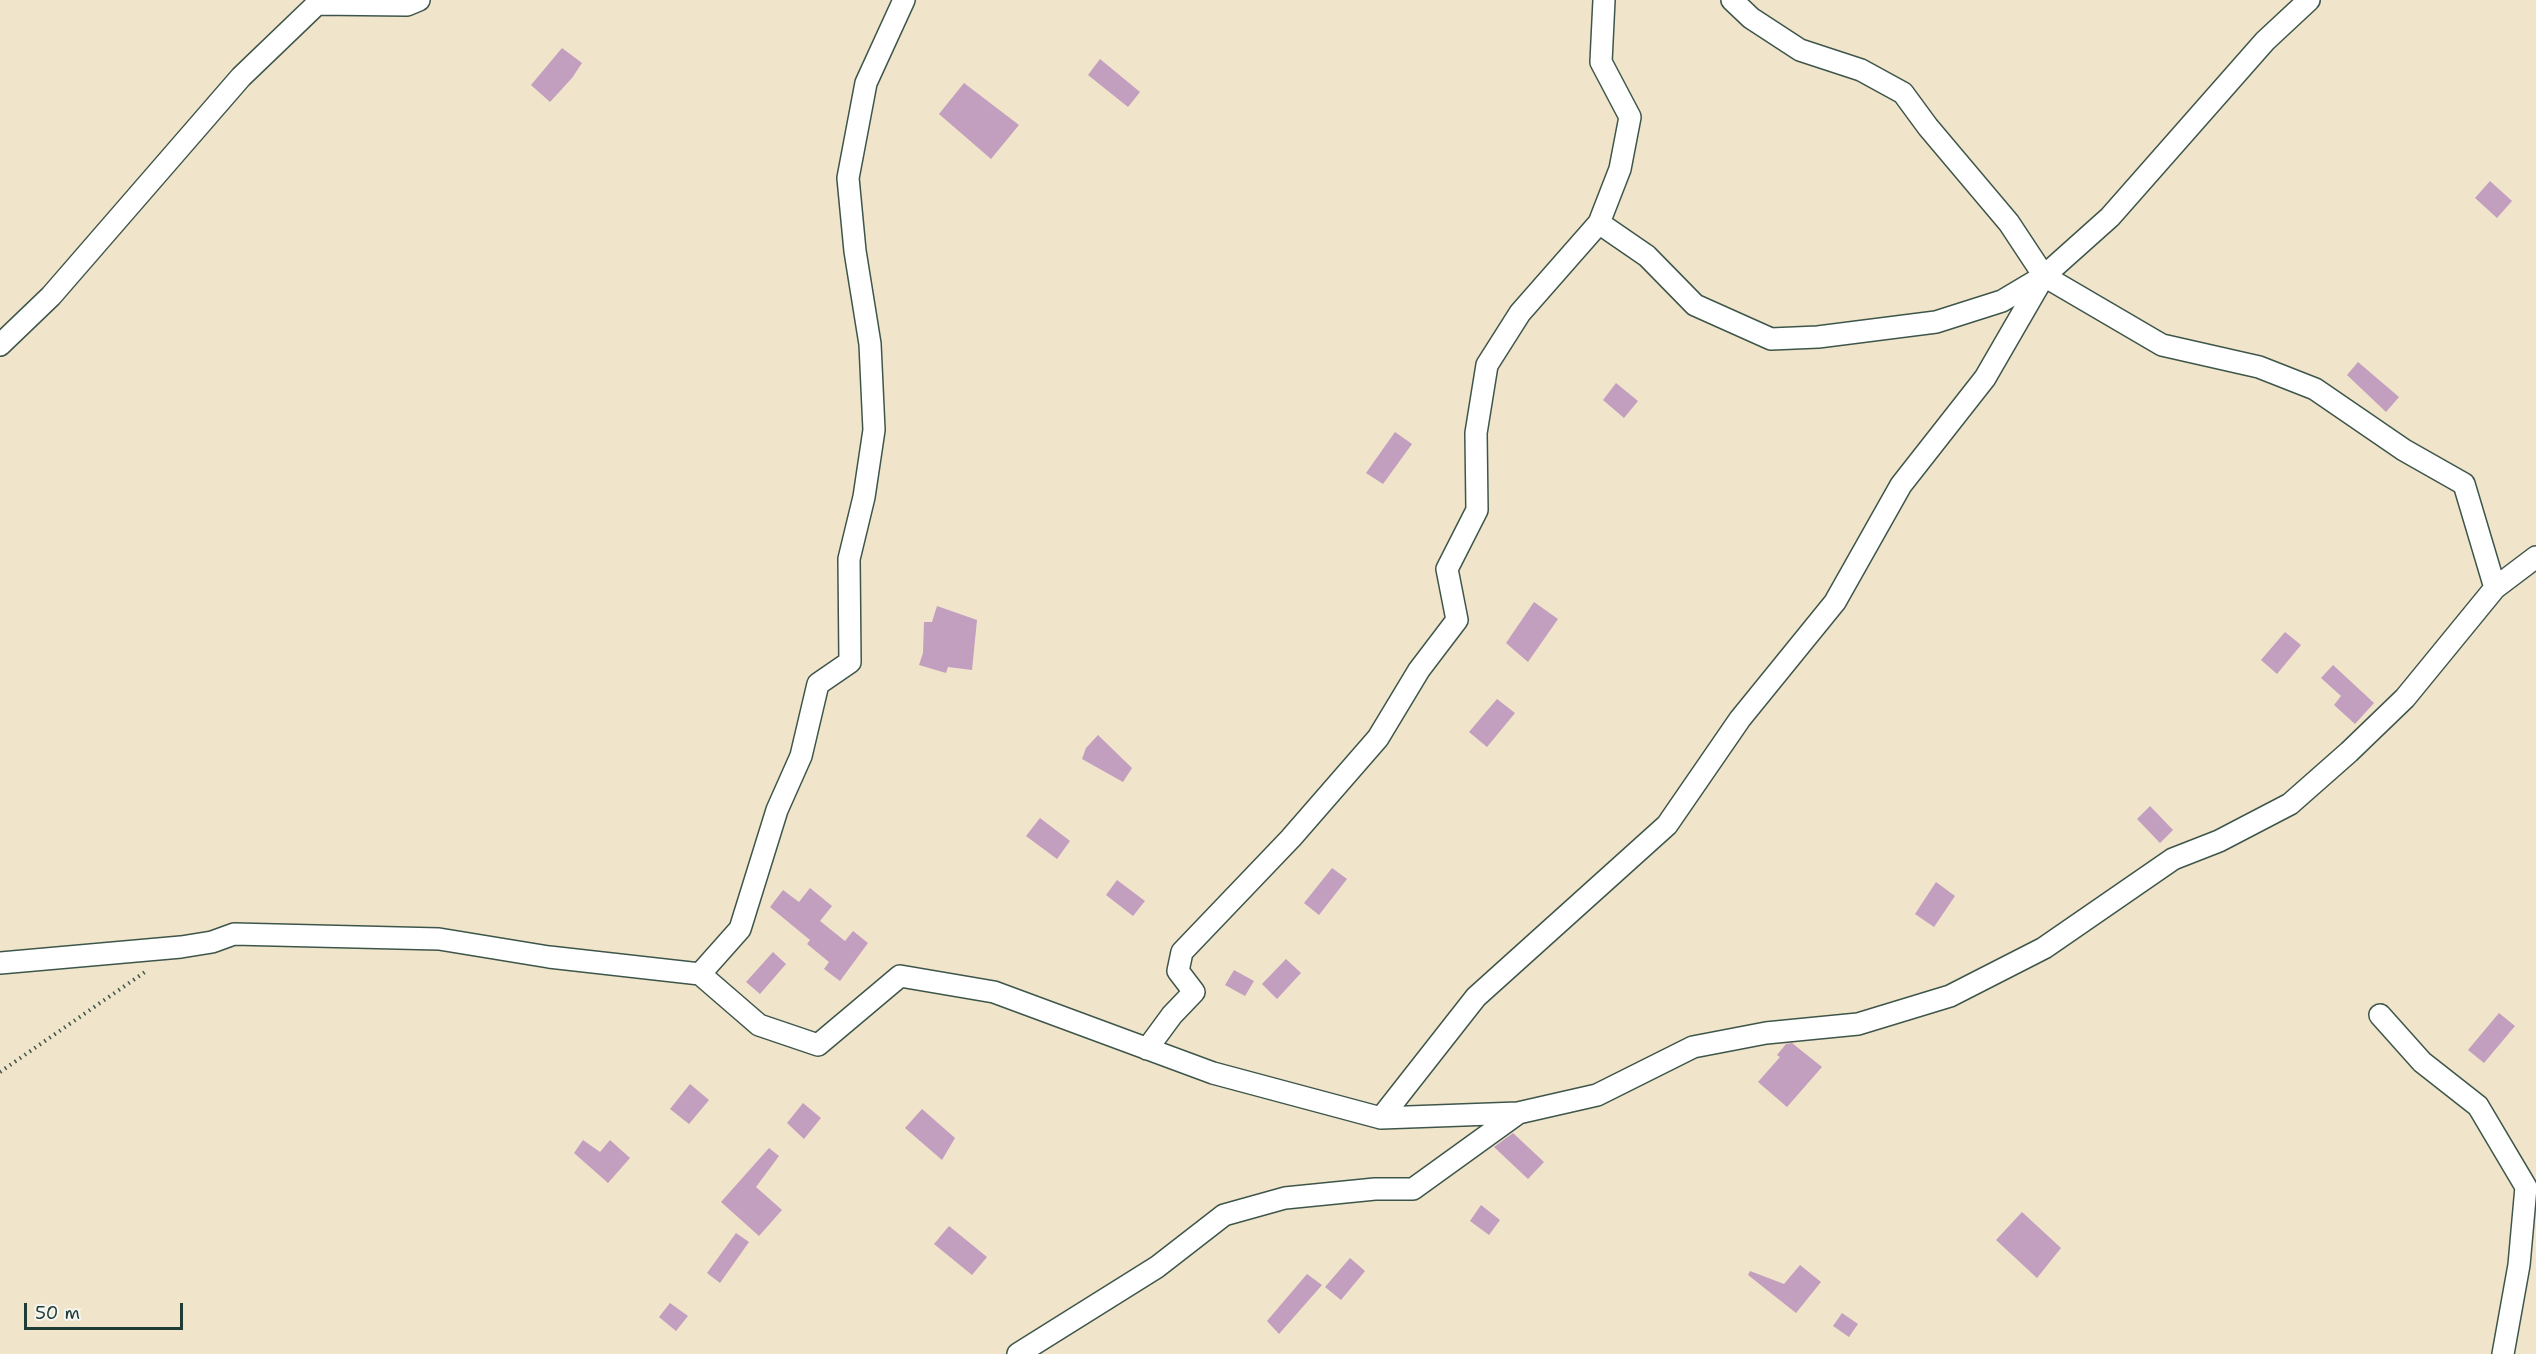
<!DOCTYPE html>
<html>
<head>
<meta charset="utf-8">
<style>
  body { margin:0 }
  #map { position:relative; width:2536px; height:1354px; overflow:hidden; background:#f0e4ca; font-family:"Shantell Sans",sans-serif }
  canvas { display:block }
  .scale { position:absolute; left:24px; top:1303px; width:159px; height:27px; box-sizing:border-box; border:3px solid #1f3d34; border-top:0; padding-left:8px; font-size:18px; line-height:21px; white-space:nowrap; color:#1f3d34; -webkit-text-stroke:4px #f6f6f2; paint-order:stroke }
</style>
</head>
<body>
<div id="map">
<canvas width="2536" height="1354"></canvas>
<div class="scale">50 m</div>
</div>
<script>
const ctx = document.querySelector('canvas').getContext('2d');
ctx.lineJoin = 'round';
function fillPath(path, color) {
  ctx.fillStyle = color;
  ctx.fill(path, 'evenodd');
}
function stroke(path, color, width, dash) {
  ctx.strokeStyle = color;
  ctx.lineWidth = width;
  ctx.lineCap = dash ? 'butt' : 'round';
  ctx.setLineDash(dash || []);
  ctx.stroke(path);
}
fillPath(new Path2D(`
  M562,48l20,15 -10,15 -22,24 -19,-17z
  M1100,59l40,33 -12,15 -40,-32z
  M964,83l55,42 -28,34 -52,-45z
  M2490,181l22,20 -15,17 -22,-20z
  M2358,362l41,35 -13,15 -39,-37z
  M1616,383l22,18 -14,17 -21,-18z
  M1395,432l17,12 -29,40 -17,-11z
  M1534,602l24,17 -30,43 -22,-19z
  M937,606l40,14 -5,50 -24,-3 -2,6 -27,-8 4,-12 1,-31h8z
  M2285,632l16,13 -24,29 -16,-14z
  M2333,665l41,38 -19,21 -21,-19 7,-9 -20,-18z
  M1497,699l18,14 -28,34 -18,-15z
  M1098,735l34,33 -9,14 -41,-23 4,-11z
  M2150,806l23,24 -13,13 -23,-24z
  M1040,818l30,23 -13,18 -31,-23z
  M1332,868l15,11 -28,36 -15,-12z
  M1117,880l28,21 -12,15 -27,-21z
  M1936,882l19,14 -21,31 -19,-13z
  M810,888l22,18 -12,15 25,20 8,-10 15,12 -28,38 -16,-12 5,-7 -22,-18 3,-4 -40,-33 13,-17 16,12z
  M773,952l13,12 -26,30 -14,-12z
  M1286,959l15,14 -24,26 -15,-15z
  M1234,970l20,11 -9,15 -20,-11z
  M2499,1013l16,13 -31,37 -16,-13z
  M1792,1043l30,24 -35,40 -29,-25 22,-25 -3,-2 9,-11z
  M690,1084l19,16 -20,24 -19,-15z
  M803,1103l18,15 -17,21 -17,-16z
  M922,1109l33,29 -13,22 -37,-32z
  M1513,1133l31,29 -16,17 -34,-32z
  M583,1140l17,12 10,-12 20,18 -22,25 -34,-30z
  M769,1148l10,8 -23,31 26,23 -23,26 -38,-34z
  M1481,1205l19,15 -11,15 -19,-14z
  M2022,1212l39,36 -24,30 -41,-38z
  M949,1226l38,31 -15,18 -38,-31z
  M736,1233l13,9 -29,41 -13,-10z
  M1350,1258l15,13 -24,29 -16,-13z
  M1800,1265l21,17 -25,31 -48,-38 2,-4 34,13z
  M1307,1274l15,11 -43,49 -12,-13z
  M670,1303l18,13 -12,15 -17,-14z
  M1842,1313l16,11 -9,13 -16,-11z`), '#c29ebf');
const minor = new Path2D(`
  M1732,0l19,18 49,32 61,20 42,23 25,34 81,96 35,53 118,69 97,22 56,22 89,61 60,34 31,104
  M317,4l90,1 12,-5
  M1599,223l48,33 48,49 76,34 47,-2 118,-15 66,-21 42,-25 66,-59 155,-176 44,-41
  M0,345l51,-49 190,-219 76,-73v-4
  M0,963l181,-16 31,-5 22,-8 205,5 110,18 151,17 59,51 59,20 82,-69 94,16 219,81 168,45 137,-5 79,-18 96,-48 73,-14 92,-9 92,-28 94,-48 129,-89 46,-18 71,-37 59,-52 56,-54 90,-110 41,-31
  M700,974l40,-45 37,-119 24,-54 17,-72 32,-22 -1,-103 15,-62 10,-67 -4,-86 -15,-93 -7,-73 18,-95 38,-83
  M2380,1015l42,47 56,44 48,81 -7,78 -16,89
  M1147,1049l25,-34 22,-23 -16,-21 4,-19 109,-114 87,-100 41,-68 38,-50 -10,-51 30,-59 -1,-77 11,-68 33,-52 79,-90 21,-54 10,-52 -29,-55 3,-62
  M1381,1118l95,-121 191,-172 73,-106 95,-117 66,-117 84,-107 59,-102
  M1018,1354l139,-87 67,-52 61,-17 90,-9h38l104,-75`);
stroke(minor, '#3e564a', 24);
stroke(new Path2D(`
  M0,1072l145,-100`), '#3e564a', 4, [1.5, 4.5]);
stroke(minor, '#fff', 21);
</script>
</body>
</html>
